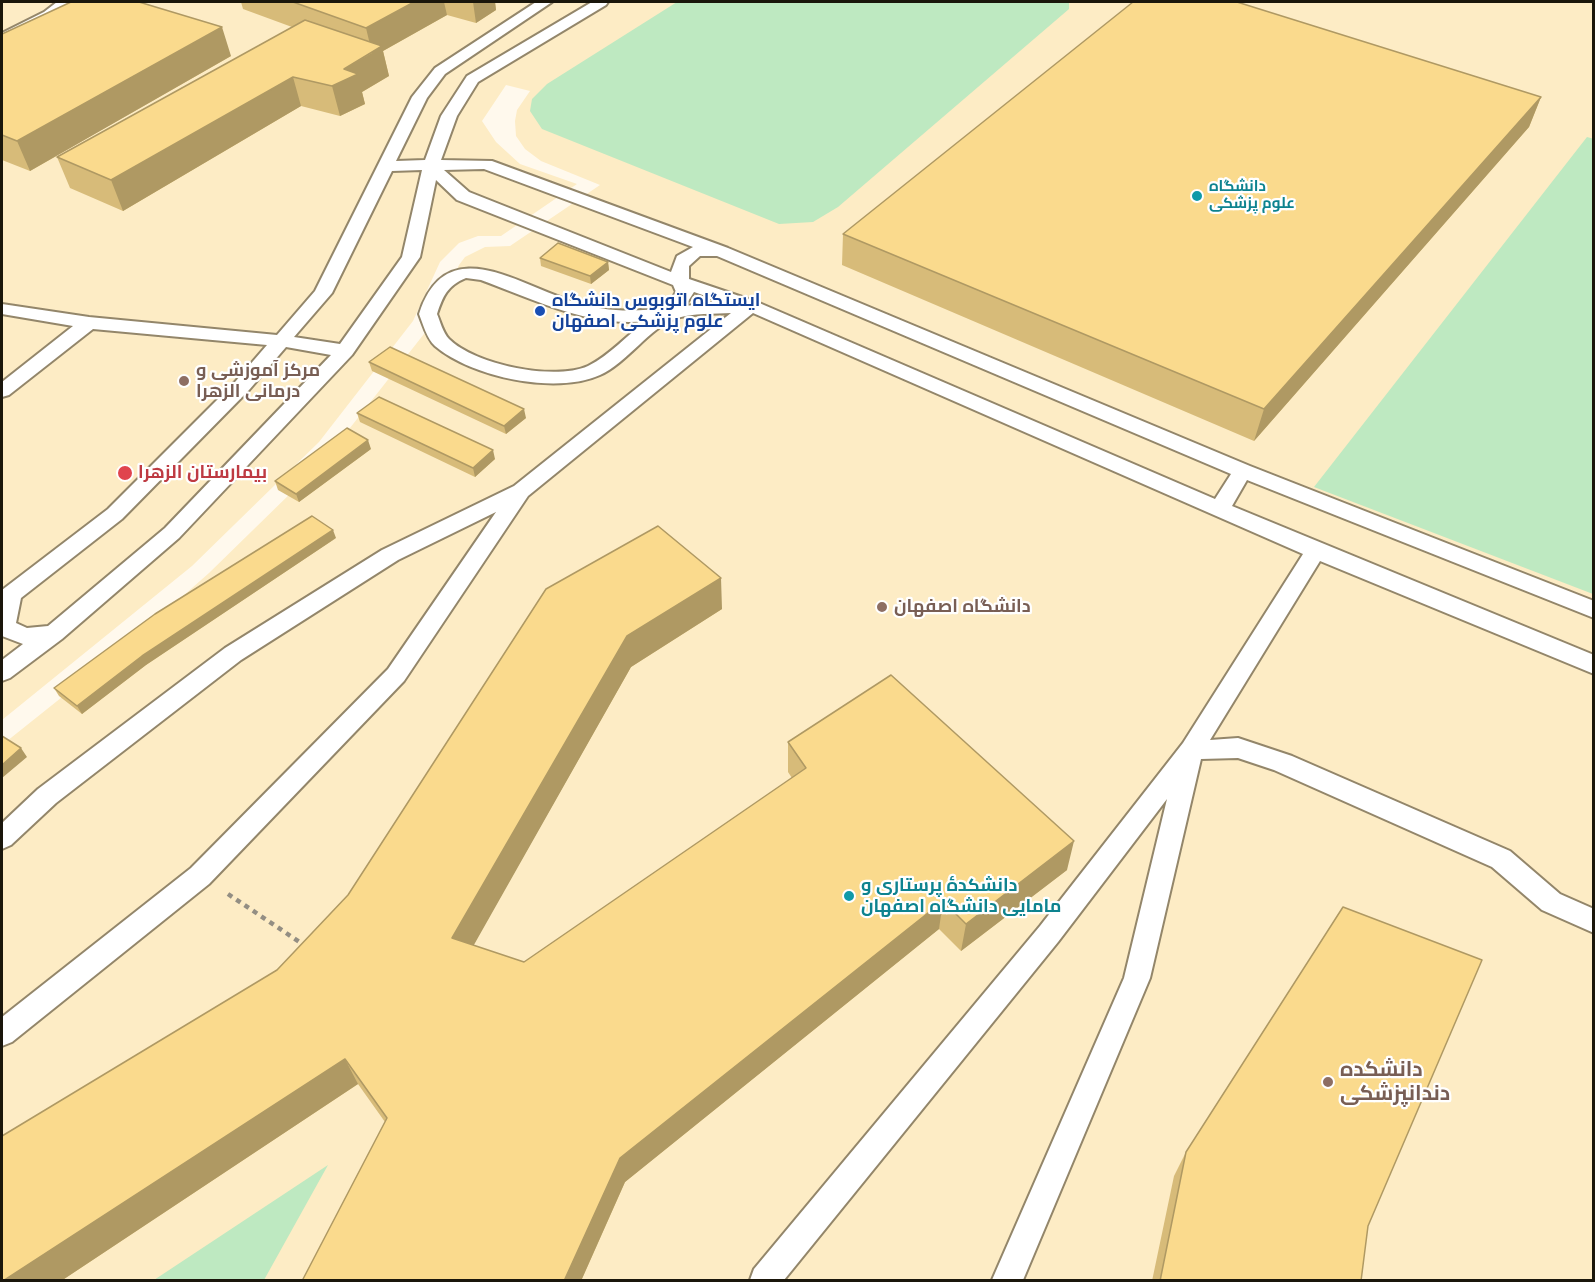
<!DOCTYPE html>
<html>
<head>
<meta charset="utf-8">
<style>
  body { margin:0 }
  #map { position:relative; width:1595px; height:1282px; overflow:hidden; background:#fff9ed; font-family:"PT Sans",sans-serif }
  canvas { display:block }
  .frame { position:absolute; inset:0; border:3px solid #1a160b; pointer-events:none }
</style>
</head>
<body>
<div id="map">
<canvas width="1595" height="1282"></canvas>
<div class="frame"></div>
</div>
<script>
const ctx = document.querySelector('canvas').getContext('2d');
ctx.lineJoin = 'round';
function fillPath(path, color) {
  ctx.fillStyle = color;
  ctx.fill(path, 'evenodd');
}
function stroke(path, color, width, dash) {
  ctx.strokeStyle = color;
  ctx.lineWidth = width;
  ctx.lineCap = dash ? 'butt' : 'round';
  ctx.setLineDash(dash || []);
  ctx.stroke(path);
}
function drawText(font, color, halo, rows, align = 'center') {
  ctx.font = font + ' "PT Sans",Cairo,sans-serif';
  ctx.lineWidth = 4.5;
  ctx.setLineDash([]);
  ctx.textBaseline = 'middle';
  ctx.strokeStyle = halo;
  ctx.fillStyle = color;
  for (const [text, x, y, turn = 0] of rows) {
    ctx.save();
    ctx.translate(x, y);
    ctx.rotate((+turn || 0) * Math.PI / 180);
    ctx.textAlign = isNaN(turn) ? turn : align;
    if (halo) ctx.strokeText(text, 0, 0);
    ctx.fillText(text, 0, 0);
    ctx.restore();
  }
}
fillPath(new Path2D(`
  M2,2h1591v1278h-1591v-535l129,-103 78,-69 87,-85 39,-41 96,-122 28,-60 6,-8 20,-10 25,-1 90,-61 -59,-24 -16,-12 -9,-13 -1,-15 2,-11 13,-19 -24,-6 -24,36 14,21 24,22 57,20 -76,52h-23l-19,7 -19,19 -27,59 -94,121 -127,124 -190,154z`), '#fdecc5');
fillPath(new Path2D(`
  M677,2h392v7l-231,198 -25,15 -34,2 -237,-95 -12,-18 2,-12 15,-15z
  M1587,137l7,2 -1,455 -279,-107z
  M328,1165l-64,115h-110z`), '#bee9c1');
const lane = new Path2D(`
  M57,2h15l-18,16 -52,24v-9l42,-21z
  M536,2h16l-107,72 -18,24 -31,63 29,-1 16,-44 26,-40 125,-74h16l-2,3 -128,77 -21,34 -16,44 51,1 236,87 522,218 344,135v17l-347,-138 -15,26 362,149v19l-274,-113 -110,179 28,-2 54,18 218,95 50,43 34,15v24l-52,-23 -50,-43 -218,-97 -36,-12 -37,1 -51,219 -127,302h-31l132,-302 43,-179 -109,143 -274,338h-34l4,-11 286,-343 143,-183 120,-189 -550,-241 -225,183 -124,185 -195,203 -197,158 -10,4v-29l189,-149 197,-199 108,-157 -98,48 -157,100 -185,143 -45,42 -9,4v-26l36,-34 187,-141 157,-98 132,-64 217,-173c-16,1 -38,0 -54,5 -27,9 -50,45 -77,57 -44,20 -129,2 -165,-29 -8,-7 -12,-22 -16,-32 27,-84 99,-29 155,-12 31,10 60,10 92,6l10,-16 -3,-7 -216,-85 -21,-20 -16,77 -68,98 -173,183 -117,101 -52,39 -8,3v-21l21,-16 -21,-8v-46l106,-81 127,-127 32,-37 -174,-16 -84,66 -7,2v-15l71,-56 -71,-12v-10l87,13 188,18 38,-44 97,-194 23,-29zM484,169l209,78 -16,9 -6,16 -202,-80 -25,-22zM422,170l-20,87 -62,87 -46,-7 38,-44 60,-122zM700,256h17l514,218 -16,25 -458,-197 -68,-23v-13zM466,278l15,2c52,19 109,48 166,41 -21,14 -36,34 -59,45 -33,15 -113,-1 -139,-27 -6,-6 -9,-18 -12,-25 6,-18 10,-28 29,-36zM694,292l29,10 -38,4zM286,347l45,8 -166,173 -117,98 -21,2 -11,-5 5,-25 101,-79 127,-129z`);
stroke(lane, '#93866a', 4);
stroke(new Path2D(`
  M228,894l76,51`), '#938e83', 4.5, [5, 5]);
fillPath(lane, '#fff');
fillPath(new Path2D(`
  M241,2h254l1,8 -20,13 -29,-8 -64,36 6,25 -27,16 3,12 -25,12 -39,-10 -178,105 -53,-23 -13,-31 235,-130 -49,-18z
  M2,34l229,22 -201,115 -28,-11z
  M1541,97l-12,30 -275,314 -412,-176 1,-31z
  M540,258l68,4 1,8 -18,14 -50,-18z
  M369,362l157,56 -20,16 -134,-63z
  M357,413l138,46 -20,18 -115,-55z
  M371,449l-72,53 -21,-12 -3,-9z
  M336,538l-190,127 -64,49 -23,-18 -5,-8z
  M546,589l176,20 -91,58 -158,278 51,17 268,-184 -4,-6v-30l279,128 -106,81 -22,-22 -314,253 -44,99h-279l83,-159 -27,-38 -297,197h-59l275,-311 71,-75z
  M1186,1152l182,74 -7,55h-209l22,-105z`), '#d7bb79');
fillPath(new Path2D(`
  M414,2h30l3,13 -64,36 6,25 -27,16 3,12 -25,12 -8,-30 12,-17 28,-16 -6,-25z
  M473,2h22l1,8 -20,13z
  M222,27l9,29 -201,115 -13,-30z
  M293,77l8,29 -178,105 -12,-31z
  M1541,97l-12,30 -275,314 10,-32z
  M608,262l1,8 -18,14 -1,-8z
  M524,409l2,9 -20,16 -2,-8z
  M368,440l3,9 -72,53 -3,-8z
  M493,450l2,9 -20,18 -2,-9z
  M333,530l3,8 -190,127 -64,49 -5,-8 65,-50z
  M721,578l1,31 -91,58 -169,299 -10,-28 175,-302z
  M21,748l6,9 -25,21v-13z
  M1074,841l-7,29 -106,81 5,-27z
  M943,901l-4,28 -314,253 -44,99h-17l56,-123z
  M345,1059l13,25 -297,197h-58z`), '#af9963');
const building = new Path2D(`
  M71,2h68l83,25 -205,114 -15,-6v-101z
  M293,2h121l-48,26z
  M1133,2h104l304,95 -277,312 -421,-175z
  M305,20l77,26 -38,23 14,5 -26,12 -39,-9 -182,103 -54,-23z
  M558,243l50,19 -18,14 -50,-18z
  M390,347l134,62 -20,17 -135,-64z
  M379,397l114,53 -20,18 -116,-55z
  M347,428l21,12 -72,54 -21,-13z
  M312,516l21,14 -191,126 -65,50 -23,-18 101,-74z
  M658,526l63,52 -94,58 -175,302 72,24 282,-194 -18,-26 103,-67 183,166 -108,83 -23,-23 -323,257 -56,123h-262l85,-163 -42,-59 -342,222h-1v-145l275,-166 71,-75 198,-306z
  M2,736l19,12 -19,17z
  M1343,907l139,53 -114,266 -7,55h-201l26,-129z`);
fillPath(building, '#fada8d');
stroke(building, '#af9963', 1.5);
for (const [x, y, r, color] of [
  [1197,196,6,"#0f9aa8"],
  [540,311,6,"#1a4fb4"],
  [184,381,6,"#8d6e63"],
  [125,473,8,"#e0444e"],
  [882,607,6,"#8d6e63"],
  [849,896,6,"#0f9aa8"],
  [1328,1082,6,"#8d6e63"]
]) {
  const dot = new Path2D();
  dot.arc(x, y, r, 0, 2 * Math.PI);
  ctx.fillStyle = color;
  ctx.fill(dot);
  stroke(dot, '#fff', 2);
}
drawText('bold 15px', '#0d838f', '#fff', [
  ["دانشگاه",1209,187],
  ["علوم پزشکی",1209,204]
], 'left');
drawText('bold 18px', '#164399', '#fff', [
  ["ایستگاه اتوبوس دانشگاه",552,301],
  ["علوم پزشکی اصفهان",552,322]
], 'left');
drawText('bold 18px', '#785e54', '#fff', [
  ["مرکز آموزشی و",196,371],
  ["درمانی الزهرا",196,392],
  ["دانشگاه اصفهان",894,607]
], 'left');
drawText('bold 18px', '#be3a42', '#fff', [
  ["بیمارستان الزهرا",138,473]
], 'left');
drawText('bold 18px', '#0d838f', '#fff', [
  ["دانشکدهٔ پرستاری و",861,886],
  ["مامایی دانشگاه اصفهان",861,907]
], 'left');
drawText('bold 21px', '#785e54', '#fff', [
  ["دانشکده",1340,1070],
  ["دندانپزشکی",1340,1094]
], 'left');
</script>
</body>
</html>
